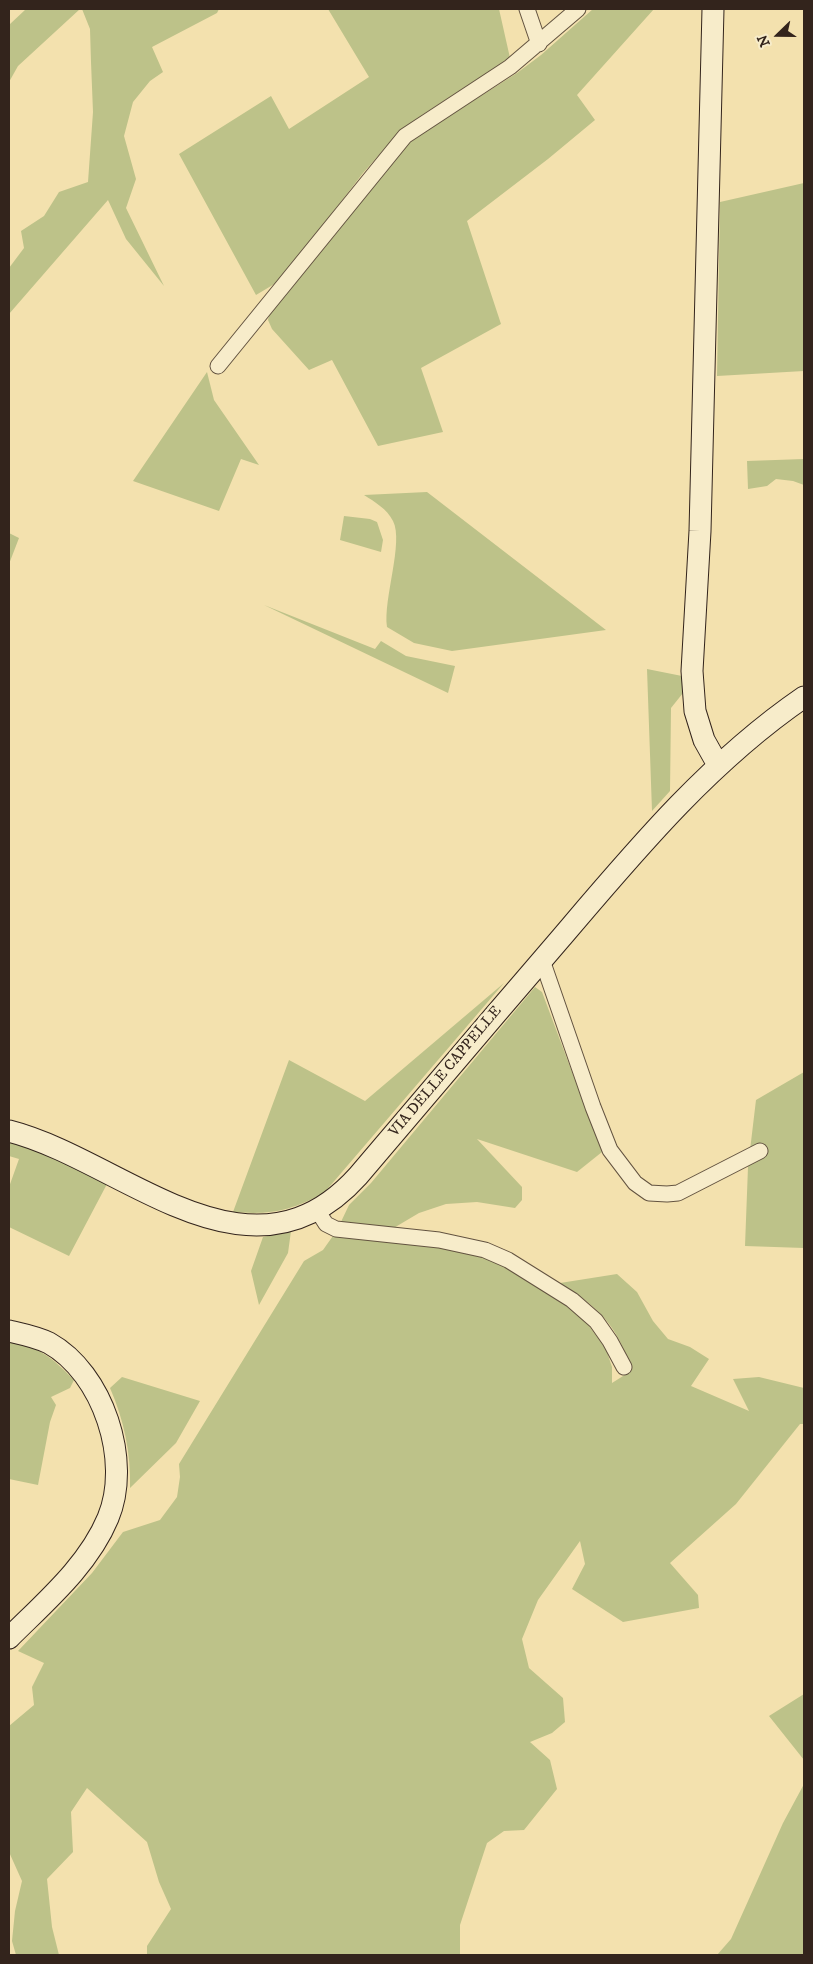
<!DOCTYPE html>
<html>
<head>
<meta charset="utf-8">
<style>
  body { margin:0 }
  #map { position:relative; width:813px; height:1964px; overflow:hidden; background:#f3e1ae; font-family:"IM FELL DW Pica",serif }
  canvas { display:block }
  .frame { position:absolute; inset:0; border:10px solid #33241c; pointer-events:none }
  .north { position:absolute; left:753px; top:10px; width:50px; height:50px; -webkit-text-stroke:4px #f7ecca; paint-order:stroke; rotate:248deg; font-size:14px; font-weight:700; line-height:20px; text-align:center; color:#33241c }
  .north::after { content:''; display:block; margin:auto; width:18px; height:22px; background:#33241c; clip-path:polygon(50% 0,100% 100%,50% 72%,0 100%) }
</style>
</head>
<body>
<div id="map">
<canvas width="813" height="1964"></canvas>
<div class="frame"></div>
<div class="north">N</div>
</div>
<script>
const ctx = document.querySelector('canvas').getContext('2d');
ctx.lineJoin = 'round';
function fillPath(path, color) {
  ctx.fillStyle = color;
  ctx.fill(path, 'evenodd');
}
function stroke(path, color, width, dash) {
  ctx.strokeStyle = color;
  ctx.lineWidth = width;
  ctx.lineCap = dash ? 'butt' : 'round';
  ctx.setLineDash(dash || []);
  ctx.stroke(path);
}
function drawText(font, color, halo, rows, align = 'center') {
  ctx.font = font + ' "IM FELL DW Pica",serif';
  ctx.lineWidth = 5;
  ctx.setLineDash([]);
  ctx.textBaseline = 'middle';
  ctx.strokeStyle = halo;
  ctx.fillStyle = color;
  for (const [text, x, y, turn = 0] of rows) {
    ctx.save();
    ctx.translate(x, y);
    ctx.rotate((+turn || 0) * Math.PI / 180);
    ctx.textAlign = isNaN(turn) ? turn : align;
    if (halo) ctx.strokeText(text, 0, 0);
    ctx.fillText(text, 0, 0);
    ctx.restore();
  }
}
fillPath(new Path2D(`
  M26,9h54l-62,57 -9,16v-57z
  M82,9h137l-2,4 -65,34 11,25 -13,9 -17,21 -9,34 12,43 -10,29 38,78 -38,-47 -18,-39 -99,114v-46l15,-20 -3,-17 23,-15 15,-24 29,-10 5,-70 -2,-50 -1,-33z
  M328,9h171l11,49 -88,57 -28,23 -31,35 -82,107 -25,15 -77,-141 92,-58 18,33 80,-52z
  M593,9h61l-77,86 18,25 -47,39 -81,62 34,103 -80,44 22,64 -65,14 -46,-86 -23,10 -37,-41 -4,-9 2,-9 140,-170 107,-68 24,-18z
  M804,183v188l-87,5 3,-174z
  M207,372l7,28 45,65 -18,-6 -22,52 -86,-30z
  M804,459v26l-11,-4 -17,-2 -9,7 -19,3 -1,-28z
  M427,492l179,138 -154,21 -38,-8 -27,-16c-4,-28 17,-85 6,-106 -6,-12 -18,-19 -29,-26z
  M344,516l26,3 7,3 6,18 -2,12 -41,-12z
  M9,533l10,5 -10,26z
  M264,605l111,44 6,-8 25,15 49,10 -7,27z
  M647,669l35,7 1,17 -12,15 -1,83 -18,20z
  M504,983l-180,210c-34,18 -53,22 -91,19l56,-152 76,41z
  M535,987l7,5 60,160 -25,20 -100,-33 45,48v13l-7,8 -38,-6 -31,2 -27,9 -27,16 -53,-3 10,-21 22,-22z
  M804,1072v176l-59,-2 3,-79 8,-67z
  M9,1140l19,6 79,38 -38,72 -60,-29v-40l10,-28 -10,-3z
  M291,1231l-3,22 -29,52 -8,-34 12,-34z
  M335,1233l108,12 43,11 32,15 63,44 25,34 6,18v16l19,-12c-13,-46 -32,-63 -71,-88l57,-9 20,18 16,29 15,18 22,8 19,12 -18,27 58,25 -16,-32 26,-2 45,11v36h-4l-64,80 -66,59 28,32 1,13 -76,14 -51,-33 13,-25 -5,-23 -42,59 -16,39 7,29 34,30 2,24 -13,11 -22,9 20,18 7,29 -33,41 -20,1 -17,12 -27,82v30h-313v-9l24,-37 -12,-27 -12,-40 -60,-54 -16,24 2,40 -26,27 5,48 7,28h-43l-4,-14 3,-30 7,-30 -13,-29v-126l25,-21 -2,-18 12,-24 -26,-12 74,-78 31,-41 37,-12 17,-23 3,-20 -1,-13 125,-203 19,-11z
  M9,1339c31,10 42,17 65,41l-4,8 -19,9 5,8 -6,17 -12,63 -29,-6z
  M122,1377l78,24 -24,42 -46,45c1,-35 -6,-68 -20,-100z
  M804,1694v66l-35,-44z
  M804,1784v171h-87l14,-16 52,-116z`), '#bdc289');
const street = new Path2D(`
  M527,9l12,35
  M218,366l187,-230 105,-69 68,-58
  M542,960l51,147 17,43 25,33 14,10 18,1 11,-1 82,-42
  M317,1210l9,14 10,5 103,11 46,10 23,10 64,40 24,21 14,20 14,26`);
const secondary = new Path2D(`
  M713,9l-13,522 -8,140 3,40 9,29 14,25
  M9,1131c114,29 240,166 349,45 68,-80 135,-159 203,-238 74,-87 148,-176 243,-241
  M9,1331c13,3 28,6 40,12 54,30 83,118 59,175 -20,48 -63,84 -99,120`);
stroke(street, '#635340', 17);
stroke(secondary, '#33241c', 23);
stroke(street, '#f7ecca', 15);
stroke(secondary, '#f7ecca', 21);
drawText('15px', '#33241c', '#f7ecca', [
  ["VIA DELLE CAPPELLE",446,1072,-50]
]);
</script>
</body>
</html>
